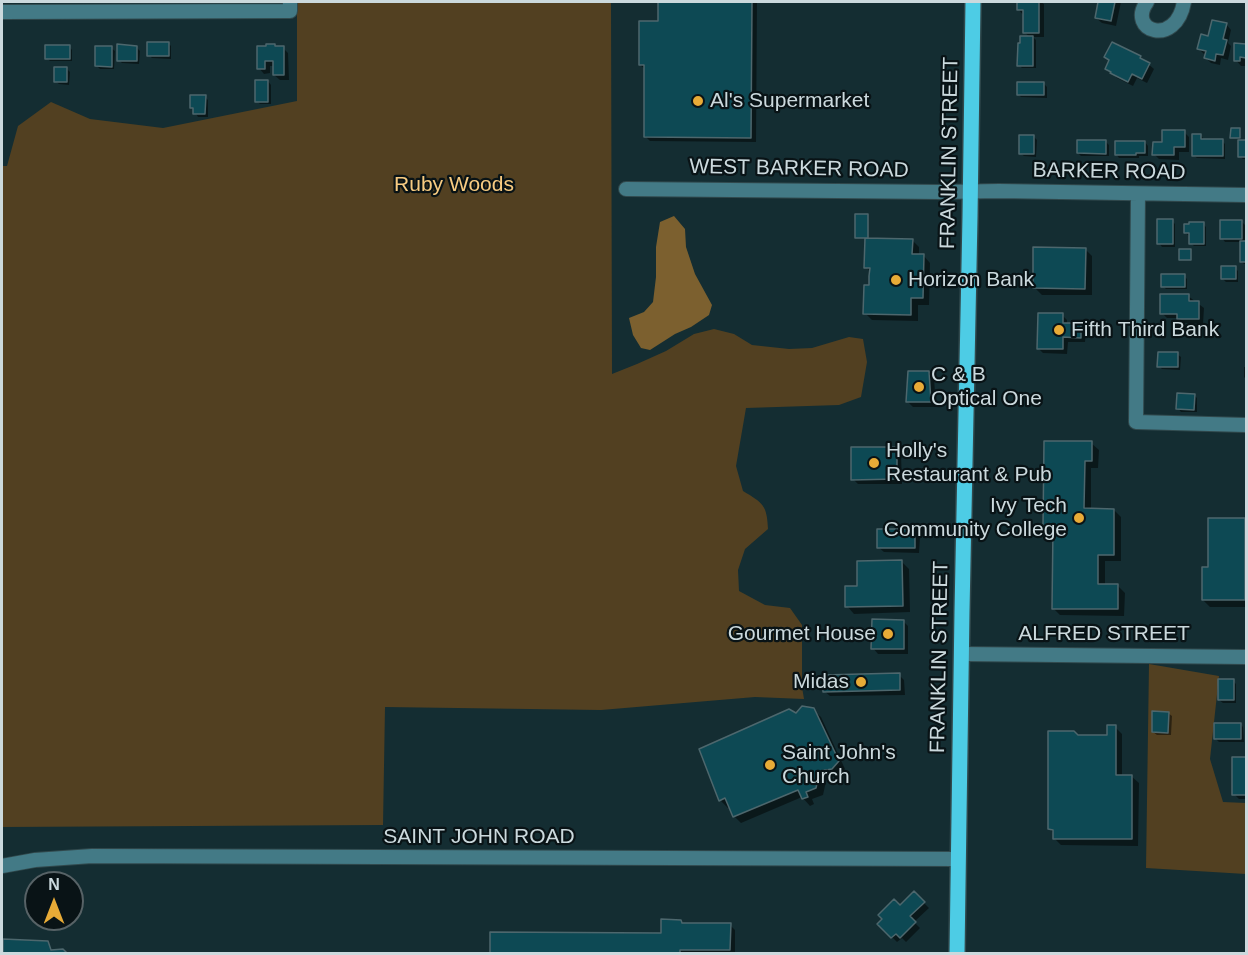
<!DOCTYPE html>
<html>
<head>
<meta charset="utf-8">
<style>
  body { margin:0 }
  #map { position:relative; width:1248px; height:955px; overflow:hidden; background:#142d32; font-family:Helvetica,sans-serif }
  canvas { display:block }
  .frame { position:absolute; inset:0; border:3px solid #cbd9dd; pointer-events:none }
  .north { position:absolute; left:24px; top:871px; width:60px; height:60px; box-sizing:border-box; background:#091316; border:2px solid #576266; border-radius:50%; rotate:0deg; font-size:16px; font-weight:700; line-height:24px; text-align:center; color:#cbd9dd }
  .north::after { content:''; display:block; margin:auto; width:21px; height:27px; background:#e8ab37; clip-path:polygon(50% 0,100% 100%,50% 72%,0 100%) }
</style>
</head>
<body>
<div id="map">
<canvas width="1248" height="955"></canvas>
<div class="frame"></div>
<div class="north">N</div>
</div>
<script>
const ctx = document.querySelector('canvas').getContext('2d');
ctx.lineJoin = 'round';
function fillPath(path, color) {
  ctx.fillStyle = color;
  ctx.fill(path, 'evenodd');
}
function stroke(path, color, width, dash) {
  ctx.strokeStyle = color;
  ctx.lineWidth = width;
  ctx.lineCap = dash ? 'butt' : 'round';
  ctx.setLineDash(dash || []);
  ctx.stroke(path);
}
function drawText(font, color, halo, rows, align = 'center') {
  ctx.font = font + ' Helvetica,sans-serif';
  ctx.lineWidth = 4.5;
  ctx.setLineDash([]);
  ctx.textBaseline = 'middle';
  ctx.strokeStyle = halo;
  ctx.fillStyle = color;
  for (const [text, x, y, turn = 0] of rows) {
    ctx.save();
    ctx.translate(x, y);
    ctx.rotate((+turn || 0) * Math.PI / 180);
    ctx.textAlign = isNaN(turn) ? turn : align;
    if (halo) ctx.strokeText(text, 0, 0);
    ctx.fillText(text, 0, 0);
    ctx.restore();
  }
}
fillPath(new Path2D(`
  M297,2h314l1,372 25,-10 29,-13 28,-17 20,-5 20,5 18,11 37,4 23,-1 37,-11 14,2 4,23 -6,35 -22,8 -93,3 -10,58 7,25c20,12 24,14 25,38l-23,20 -7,21 1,21 26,14 25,3 12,17v62l2,12 -49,-2 -154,13 -216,-3 -2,118 -381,2v-661h5l11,-40 33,-24 39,17 73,9 134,-27z
  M1149,664l70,12 -9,83 13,43 23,1v71l-100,-6z`), '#524021');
fillPath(new Path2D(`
  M674,216l11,13 1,18 9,27 17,31 -3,10 -18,12 -16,7 -25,16 -9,-2 -8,-13 -4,-17 15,-6 9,-10 3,-25v-30l4,-25z`), '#7c602f');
fillPath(new Path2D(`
  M660,2h97l-1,140 -106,-1 -5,-5 1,-66 -6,-5 20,-42z
  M1019,2h22l3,2v33h-11l3,3v28h-14l-3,-3 11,-28 -6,-5v-16l-5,-6z
  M1096,2h25l-5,24 -14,-3 -6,-5 3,-13z
  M1226,24l5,6 -3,13 3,3 -3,14 -7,-2 -1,7 -9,-2 -5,-5 1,-3 -3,-1 -5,-5 10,-12z
  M168,43l3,3v13l-19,-1 -3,-3z
  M1236,45h10v17h-1v4h-4l-5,-6z
  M69,46l3,4v11h-22l-3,-3z
  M136,47l4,4 -1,13 -17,-1 -3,-3z
  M111,48l4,3 -1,18h-14l-3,-3z
  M276,48h7l5,5 1,27h-9l-6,-5v-9h-4v7l-6,1 -5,-6z
  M1140,57l14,12 -7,14 -10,-5 -4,8 -16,-8 -10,-10z
  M67,69l3,3 -1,13 -10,-1 -4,-3z
  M268,81l3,4v19h-11l-3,-3z
  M1043,83l4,4v11l-26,-1 -3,-3z
  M205,97l3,3v17h-10l-6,-10z
  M1239,129l2,1 -1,11h6v18h-3l-3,-3v-17l-8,-2z
  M1184,132l5,5v15h-10v8l-20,-1 -5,-5 10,-11z
  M1200,135l3,3v3h19l3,3v15l-28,-1 -4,-3z
  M1033,136l4,4 -1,17 -12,-1 -4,-3z
  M1106,142l3,3v11h-28l-3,-3z
  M1145,142l3,4v10h-9v2h-20l-3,-4z
  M867,215l1,1v23l44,1 7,7v8h4l7,8 -1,42h-11v16l-46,-1 -7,-7 6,-27v-14l-5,-5v-29l-9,-1z
  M1172,221l3,3v23h-13l-3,-4z
  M1242,222l3,3 1,39h-2l-3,-3v-19h-16l-3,-4z
  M1203,224l3,3v19h-12l-3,-3 -2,-7 -3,-3z
  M1085,249l7,7v39h-50l-7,-7z
  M1235,268l3,3v11h-12l-3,-3z
  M1184,276l3,3v10h-21l-3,-3z
  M1188,296l16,12 -1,16 -19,-1 -5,-5h-12l-5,-5z
  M1062,315l5,5v4h13l6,6 -1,12h-17l-1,12 -24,-1 -5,-5z
  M1177,354l4,3 -1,13 -18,-1 -3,-3z
  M1244,367h2v12l-2,-2z
  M929,373l5,5 2,29h-23l-5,-5z
  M1194,395l3,3v14h-16l-3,-4z
  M1091,443l8,7 -1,18h-7v42h23l7,7v44h-16v25h13l7,7 -1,23 -64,-1 -7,-7 1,-75h-2l-7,-7z
  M896,448l5,6 1,30h-44l-5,-5z
  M1244,520l2,2v85h-36l-7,-7 6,-32z
  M914,531l6,5 -1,17 -35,-1 -6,-5z
  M902,562l7,7 1,43 -56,2 -7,-8 12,-19z
  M903,621l5,5v28h-30l-5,-6z
  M899,675l5,5 1,15 -75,1 -6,-5z
  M1233,681l3,3v19h-13l-4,-3z
  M813,710l8,7 24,52 -6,7 -12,1 -4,18 -11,4 2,5 -4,2 -8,-9 -61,26 -7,-7 -4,-9 -2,1 -7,-7 -20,-52z
  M1168,713l4,3 -1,19h-14l-4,-3z
  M1240,724l3,3 1,15h-25l-3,-3z
  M1115,727l7,7v42h9l8,7 -1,63 -77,-1 -7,-7v-4l-4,-5z
  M1234,758h12v41h-7l-5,-5z
  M914,893l15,15 -15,14 6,6 -14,14 -4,-4 -5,4 -18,-18 21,-17z
  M681,921l3,3 46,1 5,5v24h-244l172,-19z`), '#0007');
const building = new Path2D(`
  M658,2h94l-1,136 -107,-1v-72h-5v-44h19z
  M1017,2h22v31h-16v-23h-6z
  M1098,2h17l-4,19 -16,-3z
  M1212,20l15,3 -4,16 4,1 -4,15 -7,-1 -1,7 -11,-3 2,-7 -9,-2 4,-15 7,2z
  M1020,36h13v30h-16l1,-23h2z
  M147,42h22v14h-22z
  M1112,42l29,14 -1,2 10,5 -8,16 -10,-5 -4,8 -18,-9 1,-1 -6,-3 4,-9 -5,-3z
  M1234,43l12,1v14l-6,-1v4h-6z
  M117,44l20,2v15h-20z
  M266,44h9v2h9v29h-11v-14h-8v8h-8v-23h9z
  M45,45h25v14h-25z
  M95,46h17v21l-17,-1z
  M54,67h13v15h-13z
  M255,80h13v22h-13z
  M1017,82h27v13h-27z
  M190,95h16l-1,19h-12v-6h-3z
  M1231,128h9v10h-10z
  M1162,130h23v17h-11v8h-22l1,-13h9z
  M1192,134h9v5h22v17h-31z
  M1019,135h15v19h-15z
  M1077,140h29v14l-29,-1z
  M1238,140h8v17h-8z
  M1115,141h30v12h-9v2h-21z
  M855,214h13v24h-13z
  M1157,219h16v25h-16z
  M1220,220h22v19h-22z
  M1189,222h15v22h-15v-11h-5v-9h5z
  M865,238l48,1 -1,15h12l-1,44h-12v17l-48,-1 1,-29h5v-9l1,-8h-6z
  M1240,241h6v21h-6z
  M1033,247l53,1 -1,41 -52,-1z
  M1179,249h12v11h-12z
  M1221,266h15v13h-15z
  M1161,274h24v13h-24z
  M1160,294h29v7h10v18h-22v-5h-17z
  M1038,313h25v10h18v15l-18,-1v12h-26z
  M1158,352h20v15h-21z
  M908,371h21l2,31h-25z
  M1177,393l18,1 -1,16 -18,-1z
  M1044,441h48v20h-7l-1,47 30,1v46h-16v29h20v25h-66l1,-82h-10z
  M851,447h46v32l-46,1z
  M1208,518h37v82h-43v-33h6z
  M877,529h38v19h-38z
  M902,560l1,46 -58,1v-21h12v-25z
  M872,619l32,1v29h-33z
  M900,673v17l-77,2v-17z
  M1218,679h16v21h-16z
  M802,706l12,2 25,53 -7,8 -12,2 -4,17 -10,4 2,5 -6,2 -4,-9 -65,27 -8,-19 -6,3 -20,-52 90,-40 7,4z
  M1152,711l17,1 -1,21 -16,-1z
  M1214,723h27v16h-27z
  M1107,725h9v50h16v64h-79v-9l-5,-1v-98h26l4,4h29z
  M1232,757h14v38h-14z
  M914,891l11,11 -15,14 6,6 -16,16 -4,-4 -5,4 -14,-14 5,-5 -4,-4 16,-16 6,6z
  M661,919l20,1 1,3h49l-1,27h-50v4h-190v-22l171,1z
  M3,939l45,2 3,9 12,-1 5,5h-65z`);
fillPath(building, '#0d4954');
stroke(building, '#4d676d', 1.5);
const minor = new Path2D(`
  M1147,2c-21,29 29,46 37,0
  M2,12l288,-1v-9
  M626,189l315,3 58,-1 247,4
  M1138,194l-2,228 110,3
  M962,654l284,3
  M2,866l33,-6 57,-4 865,3`);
const major = new Path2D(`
  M957,954l5,-343 8,-394 3,-215`);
stroke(minor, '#31494d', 16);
stroke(major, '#31494d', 18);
stroke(minor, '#437a86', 14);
stroke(major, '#4dcce5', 15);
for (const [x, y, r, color] of [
  [698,101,6,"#e8ab37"],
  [896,280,6,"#e8ab37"],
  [1059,330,6,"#e8ab37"],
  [919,387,6,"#e8ab37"],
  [874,463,6,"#e8ab37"],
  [1079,518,6,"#e8ab37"],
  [888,634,6,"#e8ab37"],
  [861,682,6,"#e8ab37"],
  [770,765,6,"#e8ab37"]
]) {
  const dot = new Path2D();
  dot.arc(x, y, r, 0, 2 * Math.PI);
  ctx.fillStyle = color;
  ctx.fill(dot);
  stroke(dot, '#091316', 2);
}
drawText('21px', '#cbd9dd', '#091316', [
  ["Al's Supermarket",710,101],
  ["Horizon Bank",908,280],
  ["Fifth Third Bank",1071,330],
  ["C & B",931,375],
  ["Optical One",931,399],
  ["Holly's",886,451],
  ["Restaurant & Pub",886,475],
  ["Ivy Tech",1067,506,"right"],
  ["Community College",1067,530,"right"],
  ["Gourmet House",876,634,"right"],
  ["Midas",849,682,"right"],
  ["Saint John's",782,753],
  ["Church",782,777]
], 'left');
drawText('21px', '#cbd9dd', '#091316', [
  ["FRANKLIN STREET",950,153,-89],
  ["WEST BARKER ROAD",799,169,1],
  ["BARKER ROAD",1109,172,1],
  ["ALFRED STREET",1104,634],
  ["FRANKLIN STREET",940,657,-89],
  ["SAINT JOHN ROAD",479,837]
]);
drawText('21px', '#f7cb81', '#091316', [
  ["Ruby Woods",454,185]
]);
</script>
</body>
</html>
